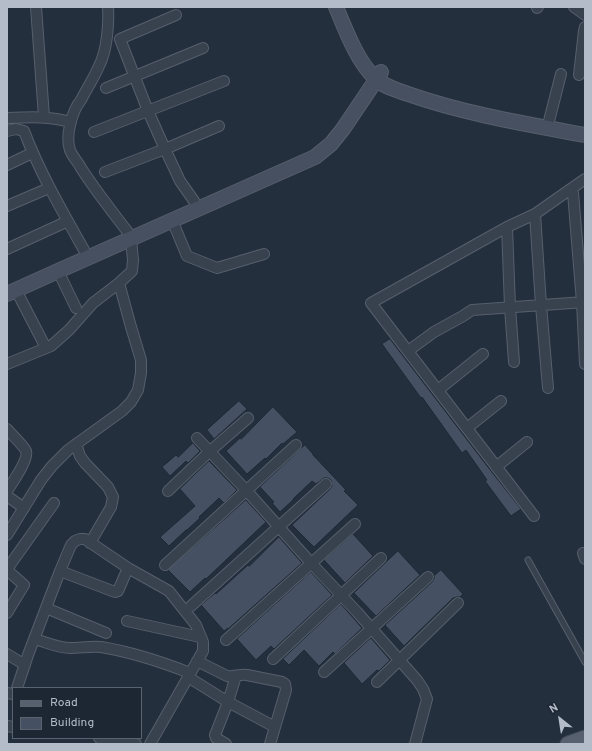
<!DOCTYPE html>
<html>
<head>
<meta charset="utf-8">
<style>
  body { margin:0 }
  #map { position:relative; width:592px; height:751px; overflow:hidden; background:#242f3e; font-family:Overpass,sans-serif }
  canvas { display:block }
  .frame { position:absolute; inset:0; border:8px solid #b4bcc9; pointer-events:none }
  .legend { position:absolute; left:12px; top:687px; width:130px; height:52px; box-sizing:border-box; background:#1d2633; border:1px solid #59626f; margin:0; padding:5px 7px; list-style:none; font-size:12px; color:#b4bcc9 }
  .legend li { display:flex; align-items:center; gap:8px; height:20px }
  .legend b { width:20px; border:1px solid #59626f }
  .north { position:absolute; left:540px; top:699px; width:40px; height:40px; -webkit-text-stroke:3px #1d2633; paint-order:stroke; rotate:330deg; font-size:11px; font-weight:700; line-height:16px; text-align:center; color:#b4bcc9 }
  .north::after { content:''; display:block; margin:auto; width:14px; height:18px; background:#b4bcc9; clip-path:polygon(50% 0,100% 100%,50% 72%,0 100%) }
</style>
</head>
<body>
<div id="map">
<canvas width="592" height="751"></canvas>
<div class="frame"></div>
<ul class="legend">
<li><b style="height:5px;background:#56606e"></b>Road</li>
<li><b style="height:11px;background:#455162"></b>Building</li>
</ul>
<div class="north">N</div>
</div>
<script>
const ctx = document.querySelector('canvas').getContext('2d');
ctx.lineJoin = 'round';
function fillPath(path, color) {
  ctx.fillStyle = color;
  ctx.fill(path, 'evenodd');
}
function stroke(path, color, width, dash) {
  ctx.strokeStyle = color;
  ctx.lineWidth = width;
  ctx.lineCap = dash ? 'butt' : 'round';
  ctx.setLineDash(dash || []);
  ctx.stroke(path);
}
const building = new Path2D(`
  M390,339l101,132 30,38 -10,7 -26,-35 2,-1 -21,-30 -4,3 -40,-56 -1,1 -39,-54z
  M239,401l8,8 -33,30 -7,-9z
  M273,407l24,25 -14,12 -1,-1 -16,16 -1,-1 -18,16 -21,-23 14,-13 1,1z
  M193,443l7,8 -12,12 -2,-2 -16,15 -8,-9 14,-12 2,2z
  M305,445l8,9v1l33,35 -2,1 14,14 -44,42 -22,-22 38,-36 2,-3 -1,-6 -3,-2h-4l-8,6 -4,-3 -19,18h1l-14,13 -8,-9 2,-1 -14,-15z
  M209,461l28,29 -13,13 -5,-5 -20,19 1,1 -13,12h-1l-17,16 -9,-9 35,-31 -15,-17z
  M246,500l20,22 -60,57 -1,-1 -15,14 -22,-22z
  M353,534l20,22 -28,27 -21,-23z
  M279,537l23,26 -74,66v-1l-4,3 -23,-26 14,-12 1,1 32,-29 1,1z
  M398,551l22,24 -44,41 -22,-23z
  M441,570l22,24 -3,3h-3l-4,1 -49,48 -19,-21 47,-43 2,-3v-3z
  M311,572l21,23 -58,54 -3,-3 -15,14 -19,-21z
  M341,604l21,24 -27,26 -2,-2 -14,14 -15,-16 -15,15 -6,-6z
  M371,638l19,22 -11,11 -2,-1 -15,14 -18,-21z`);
fillPath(building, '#455162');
stroke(building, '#1f2835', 1);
const lane = new Path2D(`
  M528,560l57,102`);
const street = new Path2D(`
  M36,7l8,110
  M574,7l11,8
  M537,8l1,-1
  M176,15l-56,24 28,72 17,38 15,32 14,20
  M579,75l5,-44 1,-4
  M106,88l97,-40
  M7,118c22,-1 43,-2 64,4
  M549,121l12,-47
  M7,131l9,-2 8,2c16,42 38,80 60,119
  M94,132l130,-51
  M7,165l25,-12
  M105,172l60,-23 54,-23
  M571,190l2,3 9,109 3,62
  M7,206l42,-18
  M535,214l6,91 7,83
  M172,220l15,36 30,12 47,-14
  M507,227l3,80 4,55
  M7,249l61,-28
  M58,271l18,37
  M16,290l30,58
  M408,351l26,-19 29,-16 9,-6 113,-8
  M7,364l44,-18 18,-16 24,-27 26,-20 13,-12 1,-11 -2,-21 -4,-8c-16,-21 -32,-41 -46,-63 -3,-6 -9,-12 -11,-18 -5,-14 2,-39 11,-50 6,-12 13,-22 18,-34 8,-15 10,-42 9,-59
  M438,390l45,-36
  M467,428l34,-27
  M7,429c4,5 17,17 19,22 3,8 -14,32 -19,40
  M197,438l49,52 65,73 46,49 60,68 6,9 4,10 -12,45
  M76,444l4,12 5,7 23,24 5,10 -2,10 -21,36
  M496,467l31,-25
  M168,491l41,-39 39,-34
  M7,496l17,12
  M534,516l-163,-213 136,-76 28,-13 50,-35
  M7,535l34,-55 11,-14 16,-16 54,-39 9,-9 7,-12 3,-17v-13l-10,-33 -12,-44
  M585,553h-2l2,6
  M165,565l131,-120
  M7,569l47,-66
  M7,570l17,15 -17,28
  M60,571l55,21 3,-1 10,-23
  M191,606l135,-122
  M46,608l60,25
  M127,621l73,16
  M34,639c12,3 24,9 36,9 10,0 21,-2 31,-1 30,5 61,15 89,26
  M226,640l129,-116
  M7,654l18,11
  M273,659l108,-101
  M197,661l30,15c6,1 13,-2 20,-1l35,7 3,2 1,6 -16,54
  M324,672l104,-95
  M188,677l40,25 47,25
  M377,682l81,-79
  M17,688l11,-33 32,-84 11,-26 4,-4 5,-2h5l43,29 41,23 27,34 7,17v9l-53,93
  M7,693l6,1
  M7,726l6,1
  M99,738l37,6
  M226,744l-10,-6 -1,-3 13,-33 8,-26`);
const secondary = new Path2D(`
  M336,7c10,24 21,54 39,71 9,9 22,12 33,16 57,20 118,30 177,41
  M7,294l51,-23 257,-114 16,-13 12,-15 33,-49 5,-8`);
const primary = new Path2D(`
  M568,744l17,-6`);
stroke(lane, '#565f6c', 7);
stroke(street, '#565f6c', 12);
stroke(secondary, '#565f6c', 16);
stroke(primary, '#414a57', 17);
stroke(lane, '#38414e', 5);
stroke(street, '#38414e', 10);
stroke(secondary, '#465061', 14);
stroke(primary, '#56606e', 15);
</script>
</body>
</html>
